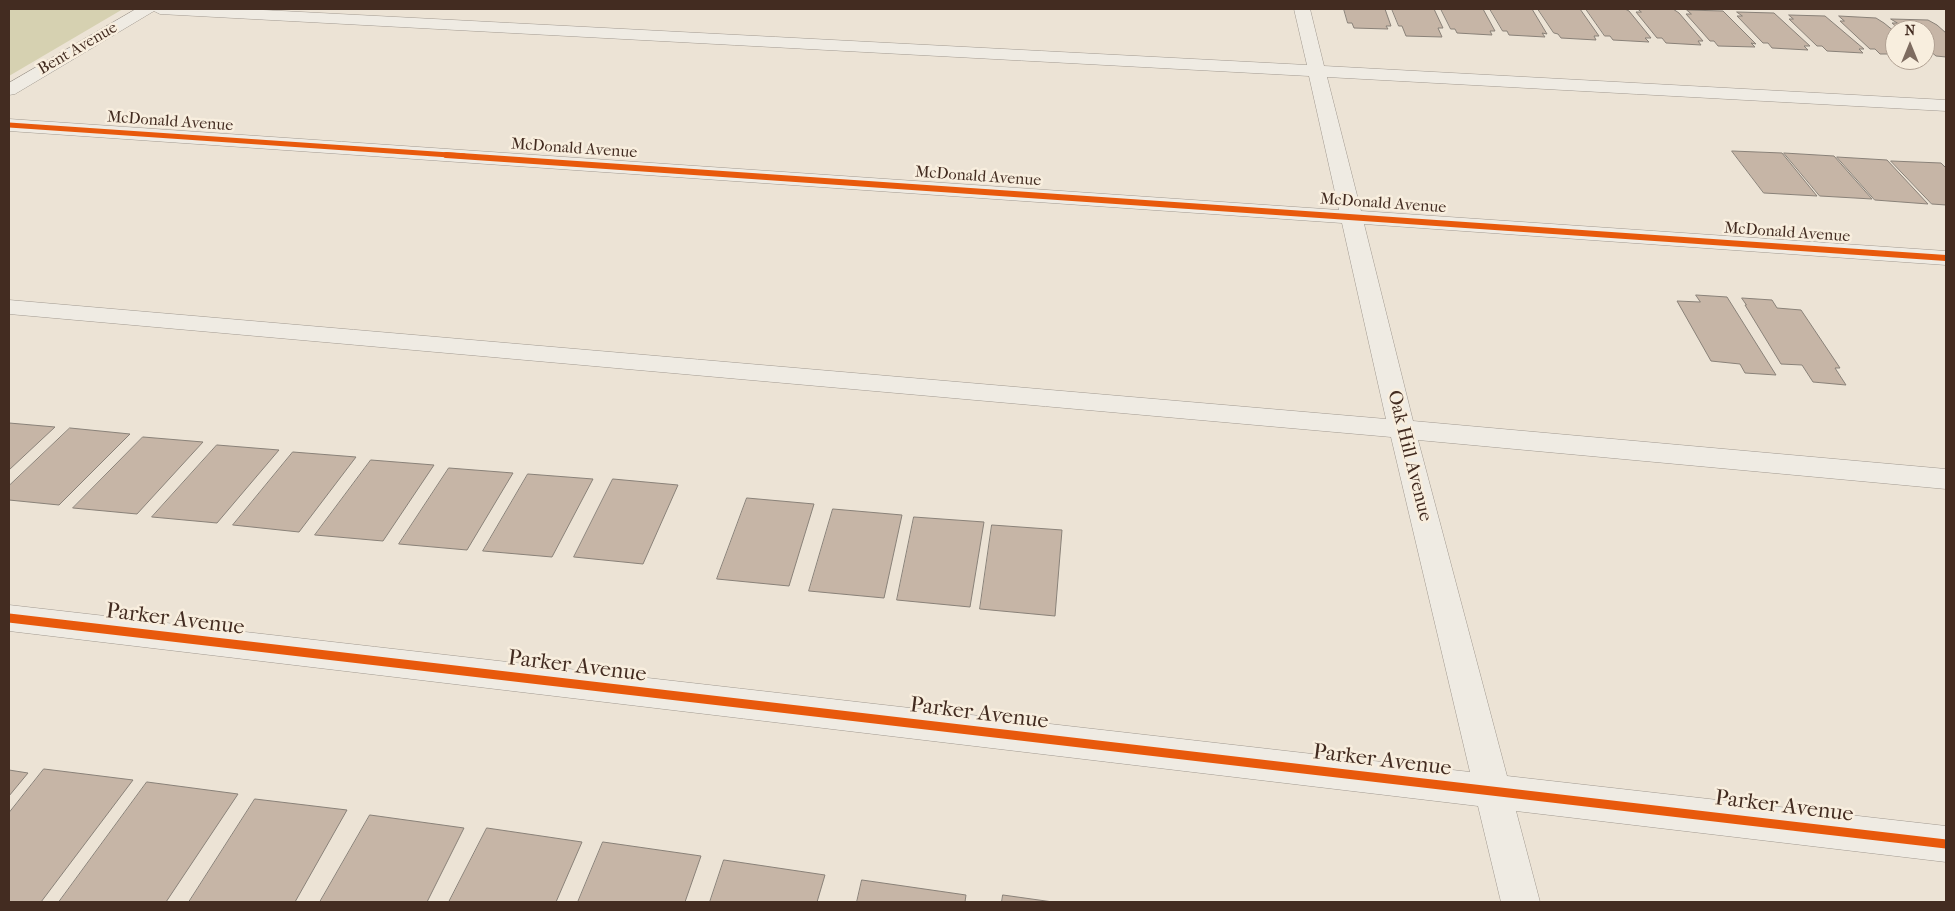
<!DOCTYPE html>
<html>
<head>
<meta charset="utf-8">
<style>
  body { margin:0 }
  #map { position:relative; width:1955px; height:911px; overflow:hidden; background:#ece3d5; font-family:"IM FELL French Canon",serif }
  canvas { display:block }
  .frame { position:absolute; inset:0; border:10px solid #432c21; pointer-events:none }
  .north { position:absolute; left:1885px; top:20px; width:50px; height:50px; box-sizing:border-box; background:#f8eede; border:1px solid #b0a092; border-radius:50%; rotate:0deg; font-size:14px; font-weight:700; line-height:20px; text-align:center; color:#432c21 }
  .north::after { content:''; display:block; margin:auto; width:18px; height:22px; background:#7e6c60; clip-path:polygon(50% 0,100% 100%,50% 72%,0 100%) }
</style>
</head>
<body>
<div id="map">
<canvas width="1955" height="911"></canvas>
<div class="frame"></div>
<div class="north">N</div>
</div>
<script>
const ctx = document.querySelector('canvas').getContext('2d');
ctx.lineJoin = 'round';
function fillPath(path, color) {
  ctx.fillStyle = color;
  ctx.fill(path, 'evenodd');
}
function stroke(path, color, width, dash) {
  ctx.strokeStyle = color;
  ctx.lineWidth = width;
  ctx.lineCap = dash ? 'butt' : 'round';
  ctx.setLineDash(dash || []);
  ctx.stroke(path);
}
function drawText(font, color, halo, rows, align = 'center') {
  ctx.font = font + ' "IM FELL French Canon",serif';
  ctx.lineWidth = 5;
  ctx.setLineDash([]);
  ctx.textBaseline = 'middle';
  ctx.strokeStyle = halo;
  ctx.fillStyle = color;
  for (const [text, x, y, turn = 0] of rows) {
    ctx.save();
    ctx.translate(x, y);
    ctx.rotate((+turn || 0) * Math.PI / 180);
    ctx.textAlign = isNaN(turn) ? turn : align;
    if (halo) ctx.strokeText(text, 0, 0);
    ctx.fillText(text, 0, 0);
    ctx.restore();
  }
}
fillPath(new Path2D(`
  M9,9h114l-114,67z`), '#d6d1b1');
const building = new Path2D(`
  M1344,9h41l6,17h-5l2,3 -34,-1 -2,-5h-4z
  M1392,9h42l9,19h-5l4,9 -36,-1 -4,-10h-3z
  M1441,9h42l12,22h-5l2,4 -35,-2 -2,-4h-4z
  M1490,9h42l15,25 -5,-1 3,4 -36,-2 -2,-4h-4z
  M1538,9h42l19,27h-5l2,4 -35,-2 -3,-4 -4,-1z
  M1586,9h39l4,2 22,27h-6l4,4 -36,-2 -3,-4h-5z
  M1638,9h35l6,4 24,28h-5l3,4 -35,-2 -4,-5h-5l-21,-26h5z
  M1687,10l36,1 33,33 -5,-1 4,4 -37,-1 -4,-5h-4l-24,-27h5z
  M1737,12l37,1 36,33h-6l4,4 -36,-2 -4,-5h-5l-26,-27h5z
  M1789,15l36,1 39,33h-5l4,4 -36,-2 -5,-5h-5l-28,-27h4z
  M1839,16l37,2 8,5 11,9v22h-15l-5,-5h-5l-30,-28h4z
  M1891,19l37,1 9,5 9,8v24l-10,-1 -6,-5h-5v-21h-25l-8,-7h5z
  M1732,151l50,2 35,43 -53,-3z
  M1784,153l50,3 38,43 -52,-3z
  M1837,157l50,3 41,44 -53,-4z
  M1891,161l50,2 5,5v37l-14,-1z
  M1696,295l31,2 49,78 -31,-2 -5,-9 -29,-3 -34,-60 23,1z
  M1742,298l30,2 5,8 24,2 39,58h-5l11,17 -33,-3 -11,-17 -21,-1 -36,-59h1z
  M9,423l46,4 -46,43z
  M70,428l60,6 -71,71 -50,-5v-14z
  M143,437l60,5 -66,72 -64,-6z
  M217,445l62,5 -62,73 -65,-6z
  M293,452l63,5 -57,75 -66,-7z
  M371,460l63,5 -51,76 -68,-6z
  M449,468l64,5 -46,77 -68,-6z
  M528,474l65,5 -41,78 -69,-6z
  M613,479l65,6 -35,79 -69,-7z
  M747,498l67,6 -25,82 -72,-7z
  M833,509l69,6 -18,83 -75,-7z
  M914,517l70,5 -14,85 -73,-7z
  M992,525l70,5 -7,86 -75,-7z
  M44,769l89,11 -92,122h-32v-89z
  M9,770l19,3 -19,23z
  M147,782l91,12 -72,108h-107z
  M255,799l92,11 -52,92h-106z
  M370,815l94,13 -37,74h-107z
  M487,828l95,14 -26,60h-107z
  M603,842l98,14 -16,46h-107z
  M724,860l101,15 -8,27h-107z
  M862,880l104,15 -1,7h-108z
  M1003,895l50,7h-51z`);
fillPath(building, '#c6b5a6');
stroke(building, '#898178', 1);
const minor = new Path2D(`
  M136,9h108l1063,56 -13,-56h16l14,57 622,34v11l-619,-34 34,134 585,40v14l-582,-41 49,197 533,48v20l-528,-49 89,336 439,50v36l-430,-51 24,91h-39l-23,-96 -1469,-175v-26l1461,167 -79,-335 -1382,-123v-14l1377,119 -44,-196 -1333,-92v-12l1330,91 -30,-134 -1149,-62 -6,-3 -139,83 -6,1v-12z`);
stroke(minor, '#a19990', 1);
fillPath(minor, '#efebe3');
stroke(new Path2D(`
  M9,125l455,31`), '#e8590c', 5);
stroke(new Path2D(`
  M446,155l1500,103`), '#e8590c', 6);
stroke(new Path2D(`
  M9,618l1937,226`), '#e8590c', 9);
drawText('16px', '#432c21', '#f8eede', [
  ["Bent Avenue",78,49,-30],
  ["McDonald Avenue",170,122,4],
  ["McDonald Avenue",574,149,4],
  ["McDonald Avenue",978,177,4],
  ["McDonald Avenue",1383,204,4],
  ["McDonald Avenue",1787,233,4]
]);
drawText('19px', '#432c21', '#f8eede', [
  ["Oak Hill Avenue",1409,456,76]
]);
drawText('22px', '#432c21', '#f8eede', [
  ["Parker Avenue",175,620,7],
  ["Parker Avenue",577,667,7],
  ["Parker Avenue",979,714,7],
  ["Parker Avenue",1382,761,7],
  ["Parker Avenue",1784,807,7]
]);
</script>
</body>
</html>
